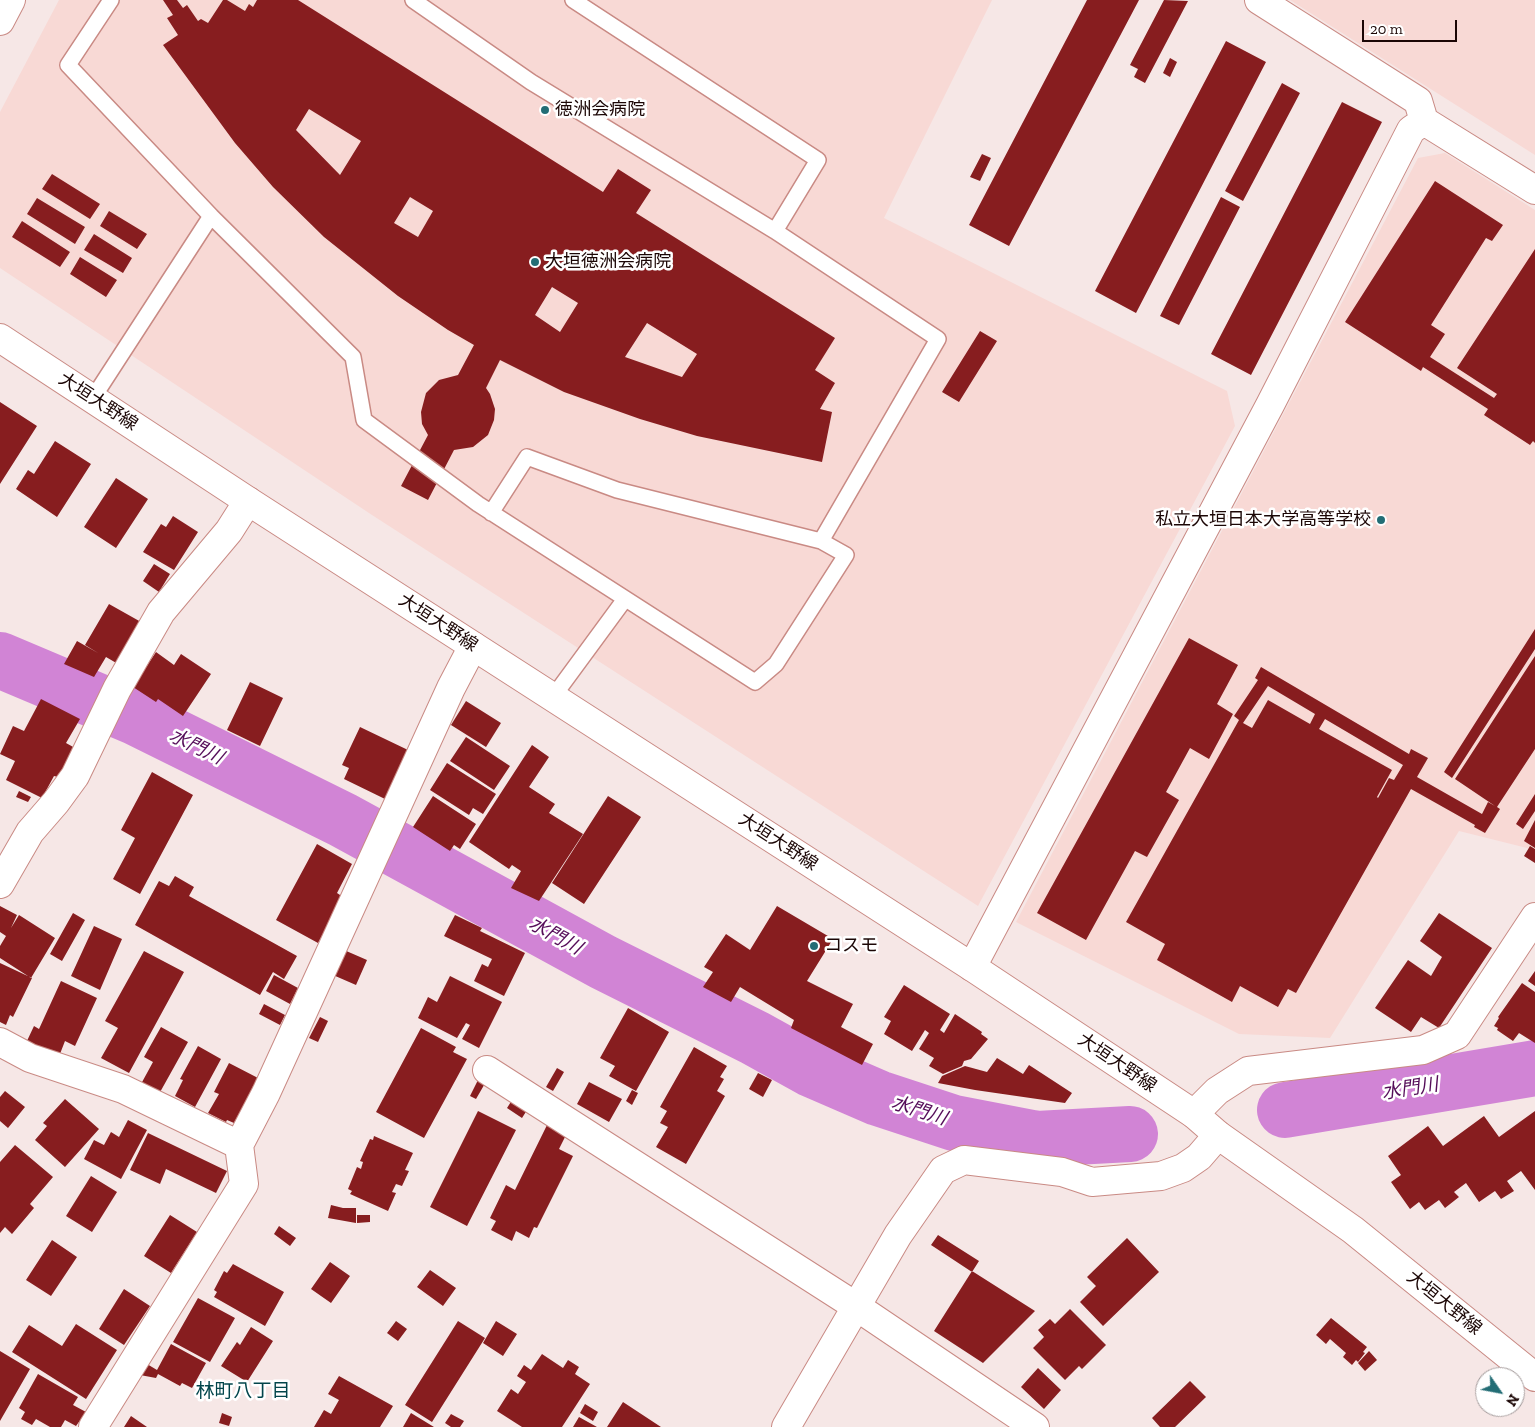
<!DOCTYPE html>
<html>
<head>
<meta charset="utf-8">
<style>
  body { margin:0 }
  #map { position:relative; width:1535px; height:1427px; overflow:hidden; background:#f6e7e6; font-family:"Zilla Slab",serif }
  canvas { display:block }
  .north { position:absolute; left:1475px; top:1367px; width:50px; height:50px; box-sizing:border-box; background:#fff; border:1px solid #a49b9b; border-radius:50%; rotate:123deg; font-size:14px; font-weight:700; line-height:20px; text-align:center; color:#1b0605 }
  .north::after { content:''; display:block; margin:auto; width:18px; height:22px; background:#236d75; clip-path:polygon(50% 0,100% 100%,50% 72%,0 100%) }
  .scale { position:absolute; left:1362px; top:20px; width:95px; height:22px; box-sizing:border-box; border:2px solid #1b0605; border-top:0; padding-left:6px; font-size:15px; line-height:18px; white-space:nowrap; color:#1b0605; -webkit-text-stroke:4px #fff; paint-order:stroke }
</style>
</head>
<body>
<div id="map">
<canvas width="1535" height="1427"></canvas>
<div class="north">N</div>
<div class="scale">20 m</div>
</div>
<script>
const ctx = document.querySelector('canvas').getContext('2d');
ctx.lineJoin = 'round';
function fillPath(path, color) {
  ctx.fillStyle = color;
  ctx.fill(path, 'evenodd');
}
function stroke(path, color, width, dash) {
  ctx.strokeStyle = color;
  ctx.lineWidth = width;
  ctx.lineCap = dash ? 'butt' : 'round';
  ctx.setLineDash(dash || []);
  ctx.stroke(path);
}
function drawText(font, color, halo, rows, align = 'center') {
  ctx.font = font + ' "Zilla Slab","Noto Sans JP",serif';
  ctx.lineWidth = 5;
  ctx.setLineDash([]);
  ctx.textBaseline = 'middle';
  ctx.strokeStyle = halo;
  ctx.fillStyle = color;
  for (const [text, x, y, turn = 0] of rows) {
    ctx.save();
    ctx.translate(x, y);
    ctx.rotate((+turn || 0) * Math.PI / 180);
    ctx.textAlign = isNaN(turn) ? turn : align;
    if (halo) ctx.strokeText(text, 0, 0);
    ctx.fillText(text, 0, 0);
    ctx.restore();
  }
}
fillPath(new Path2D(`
  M59,0h933l-108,218 343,173 8,35 -257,480 -606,-391 -372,-247v-156z
  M1290,0h245v155z
  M1445,153l90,57v640l-76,-19 -129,207 -91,-4 -223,-112 402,-764z`), '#f8d9d5');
stroke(new Path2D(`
  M0,660l135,57 208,103 260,142 152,76 56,31 67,29 76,25 83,16 93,-5
  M1285,1110l250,-42`), '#d184d5', 56);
fillPath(new Path2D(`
  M163,0h14l6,8 4,-3 11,16 3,-2 7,4 15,-23h4l18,11 4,-7 4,3 4,-7h41l305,192 15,-23 33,21 -15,23 199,125 -20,32 20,13 -15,26 12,3 -10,50 -125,-26 -57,-17 -76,-27 -64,-32 -14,28 4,6 5,15 -1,11 -6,15 -15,12 -19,3 -26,50 -27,-14 27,-51 -6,-11 -1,-12 5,-19 13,-13 19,-5 16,-30 -26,-15 -50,-34 -74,-59 -51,-50 -38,-44 -72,-98 15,-10 -11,-17 6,-3zM309,109l52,32 -21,34 -44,-45zM410,197l23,14 -15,26 -24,-14zM552,287l26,16 -18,29 -25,-17zM647,323l50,31 -15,23 -57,-20z
  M1087,0h52l-130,246 -40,-21z
  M1164,0l24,1 -43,82 -11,-6 4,-8 -8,-4z
  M1226,41l40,21 -130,251 -41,-22z
  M1170,58l7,4 -7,15 -7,-4z
  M1282,83l18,10 -57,108 -18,-10z
  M1342,102l40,20 -131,253 -40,-21z
  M982,154l9,4 -11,23 -10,-4z
  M52,174l48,30 -10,15 -48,-30z
  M1435,181l68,44 -11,16 -6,-3 -55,87 14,9 -15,23 64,41 3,-4 -40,-26 78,-119v194l-2,-2 -3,4 -46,-30 4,-6 -65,-42 -2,4 -76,-49z
  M1221,197l19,10 -61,118 -19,-9z
  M37,198l48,29 -10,17 -48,-30z
  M109,211l38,23 -10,15 -37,-23z
  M22,221l48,31 -10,15 -48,-30z
  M94,234l38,24 -9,15 -39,-23z
  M80,257l37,23 -11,17 -36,-23z
  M980,331l17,10 -38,61 -17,-10z
  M0,402l37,24 -37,58z
  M55,441l36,23 -34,53 -41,-28 12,-19 6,4z
  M116,478l32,21 -32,49 -32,-21z
  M173,516l25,16 -24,38 -31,-18 18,-28 5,3z
  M154,564l16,10 -11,18 -16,-11z
  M109,604l32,18 -23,42 -12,-7 -12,20 -30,-13 13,-23 21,12 -13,-8z
  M1535,629v20l-83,129 -8,-6z
  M1189,638l49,27 -21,39 16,10 -24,45 -19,-11 -24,44 13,8 -32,57 -12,-6 -49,89 -49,-27z
  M156,652l18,13 7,-11 30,20 -28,42 -25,-17 -2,3 -23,-15z
  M1535,656v93l-38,58 3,2 -15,24 -11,-6 1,-2 -64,-36 -115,204 -8,-4 -10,18 -38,-21 -8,16 -75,-42 8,-16 -39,-22 113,-202 -5,-4 24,-36 -3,-2 6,-11 148,87 2,-5 17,9 -11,19 65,37 6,-12 7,4 -40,-27zM1268,686l47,28 -5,10 -42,-24 -16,28 -9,-5zM1325,719l78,46 -9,15 -5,-2 -11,20 -1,-1 15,-27 -73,-41z
  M250,682l33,16 -23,48 -33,-16z
  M41,699l39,20 -14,24 9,5 -17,29 -4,-1 -12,22 -36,-18 9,-19 -15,-7 13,-28 11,5z
  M466,701l35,22 -15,24 -35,-22z
  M360,727l48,23 -23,49 -41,-20 5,-11 -7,-3z
  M466,737l44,29 -16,24 -44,-29z
  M532,745l17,12 -20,30 26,17 -6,9 34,21 -44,67 -28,-13 10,-17 -9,-6 -3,4 -40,-27z
  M447,763l49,31 -13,20 -10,-6 -4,7 -39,-25z
  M152,772l41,23 -53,99 -27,-15 22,-41 -14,-8z
  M19,791l12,6 -3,5 -12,-5z
  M1535,794v17l-12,18 -7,-5z
  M433,796l43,28 -16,25 -6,-4 -4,6 -37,-24z
  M608,796l33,21 -57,87 -32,-21z
  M1535,820v28l-11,-7z
  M317,844l35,20 -15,29 6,4 -25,46 -42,-23z
  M1530,846l5,3v14l-11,-7z
  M175,876l19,11 -5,9 108,60 -13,23 -11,-7 -13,23 -125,-70 24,-44 10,5z
  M0,906l17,9 -6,13 8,-13 36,23 -24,40 -31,-20v-12l6,-10 -6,-4z
  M777,906l56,33 -26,42 46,23 -12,23 32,17 -11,21 -71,-37 3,-8 -54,-33 -9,15 -28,-15 10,-15 -9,-5 22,-33 24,16z
  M73,913l12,7 -23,41 -12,-7z
  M1439,913l53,35 -53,80 -18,-11 -10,15 -36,-24 33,-48 23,16 11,-19 -22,-16z
  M455,915l27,13 -2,3 45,22 -21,43 -30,-15 8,-17 6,3 4,-8 -48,-23z
  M94,926l28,13 -22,51 -29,-14z
  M344,950l23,10 -11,25 -23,-10z
  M144,951l40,21 -55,101 -28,-15 17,-30 -13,-7z
  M0,963l32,15 -19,39 -3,-2 -4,10 -6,-3z
  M1535,971v15l-7,-5z
  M274,975l24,13 -8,16 -24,-13z
  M450,976l52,26 -23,46 -17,-9 8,-14 -4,-2 -9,15 -39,-20 10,-21 9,5z
  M61,981l36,17 -22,48 -10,-5 -7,18 -32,-16 8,-17 5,3z
  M1522,983l13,9v51l-16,-10 -6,8 -16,-11 1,-2 -4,-2 5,-8 -1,-1z
  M904,985l46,29 -10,16 4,3 11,-19 27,18 -1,2 7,5 -17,20 -7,2 -2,5 -19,8 -14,-8 5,-8 -15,-9 10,-16 -4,-3 -13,21 -28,-17 7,-13 -7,-4z
  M264,1004l21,11 -5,10 -21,-11z
  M628,1008l41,24 -33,59 -27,-15 6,-10 -15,-8z
  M320,1017l8,4 -10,21 -9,-4z
  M161,1027l27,15 -29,52 -18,-10 12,-22 -9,-5z
  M421,1028l35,19 -3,5 14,7 -43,79 -48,-26z
  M198,1046l23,13 -26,48 -20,-11 8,-16 -3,-1z
  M694,1047l33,19 -7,11 4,2 -7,12 8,5 -39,68 -30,-17 12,-20 -8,-4 7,-12 -7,-4z
  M997,1058l26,16 6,-9 43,28 -7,10 -90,-13 -37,-7 4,-7 23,-10 22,6z
  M229,1063l29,15 -24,45 -7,-3 -1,2 -18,-9 11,-19 -5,-2z
  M557,1068l7,4 -11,19 -7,-4z
  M758,1073l14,7 -9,17 -14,-8z
  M480,1076l7,4 -11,19 -6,-3z
  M589,1082l33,17 -13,23 -32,-18z
  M632,1090l6,3 -6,12 -6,-4z
  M5,1091l20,16 -17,21 -8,-7v-24z
  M514,1097l15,10 -7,11 -15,-10z
  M65,1099l34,30 -34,38 -30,-27 12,-14 -4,-3z
  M478,1111l38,19 -49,96 -37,-19z
  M1535,1111v79l-14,-19 -14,10 7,10 -13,8 -6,-8 -16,11 -13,-19 -12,9 5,5 -14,11 -6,-8 -14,10 -6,-8 -9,7 -19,-27 10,-7 -13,-19 40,-30 15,20 41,-30 15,21z
  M128,1120l19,10 -26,49 -37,-20 10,-19 10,5 7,-13 8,5z
  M549,1121l19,10 -9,18 14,7 -36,72 -3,-1 -5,11 -13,-7 -4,10 -21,-11 5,-9 -6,-3 16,-33 9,5z
  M148,1133l79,38 -11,22 -50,-24 -6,15 -30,-14z
  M374,1136l39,17 -8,17 4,1 -7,15 -6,-2 -4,8 4,1 -8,18 -38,-17 2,-3 -4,-2 9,-22 4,2 2,-7 -3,-1 10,-22 3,1z
  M15,1145l38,32 -23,27 4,4 -22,26 -7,-7 -5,6v-71z
  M91,1176l26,16 -25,40 -26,-16z
  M331,1205l12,3h13v15l-28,-5z
  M170,1215l27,17 -26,41 -27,-17z
  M357,1215h13v7l-13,1z
  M279,1226l17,12 -6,8 -16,-12z
  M938,1235l41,26 -7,11 -41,-27z
  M1127,1238l32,34 -56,54 -23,-24 16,-16 -9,-9z
  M52,1240l25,17 -26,39 -25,-16z
  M330,1262l20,14 -19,27 -20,-14z
  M233,1264l51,28 -19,34 -51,-29 3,-5 -3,-2 10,-19 3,2z
  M430,1270l26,18 -13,18 -26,-19z
  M972,1271l63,40 -52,52 -49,-32z
  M124,1289l26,17 -26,39 -25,-16z
  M198,1298l37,20 -25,44 -37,-20z
  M1070,1309l36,36 -24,24 -3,-3 -14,14 -32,-32 11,-11 -6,-7 12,-11 5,5z
  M1331,1318l36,29 -4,5 2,1 -7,9 -2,-2 -4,5 -9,-8 3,-4 -16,-14 -4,5 -10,-9z
  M396,1321l11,8 -9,12 -11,-8z
  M458,1321l27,17 -53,84 -27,-17z
  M496,1321l21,13 -14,22 -20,-13z
  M76,1324l41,26 -31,49 -74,-47 17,-27 33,21z
  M251,1327l22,14 -26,41 -26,-16 16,-24 3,3z
  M171,1344l35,19 -14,25 -10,-5 -2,3 -22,-12 -2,4 -16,-3 7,-11 10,6z
  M0,1351l30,18 -30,52z
  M1369,1351l8,9 -12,11 -7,-8z
  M542,1354l21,14 5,-8 11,7 -4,7 15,10 -28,43h-40l-25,-16 14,-22 7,5 8,-12 -9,-6 7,-11 7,5z
  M1038,1368l23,22 -17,19 -23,-22z
  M38,1374l40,23 -5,8 13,7 -10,14 -11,-6 -4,7h-11l-14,-8 -4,6 -11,-6 4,-7 -6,-4z
  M339,1376l54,30 -13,21h-66l10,-17 7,4 8,-14 -11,-6z
  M1190,1381l16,16 -31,30h-15l-8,-9z
  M623,1402l38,25h-54z
  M585,1404l13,8 -5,9 -13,-8z
  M222,1413l10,4 -3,9 -10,-3z
  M411,1413l23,14h-31z
  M451,1414l13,7 -4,6h-9l-6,-4z
  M131,1416l16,11h-23z
  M579,1417l18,10h-24z`), '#871d1f');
const service = new Path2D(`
  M413,0l118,82 244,149 43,-71 -245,-160
  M211,216l142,141 11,63 114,84 277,178 21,-18 70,-109 -25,-14
  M93,398l118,-182 -143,-151 43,-65
  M491,513l36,-56 90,33 204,51 117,-202 -163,-108
  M553,697l72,-98`);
const minor = new Path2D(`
  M1259,0l159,101 6,20 111,69
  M0,884l30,-52 26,-30 19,-26 42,-87 44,-77 68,-81 19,-30
  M972,967l298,-562 141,-275 13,-9
  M0,1042l30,16 93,31 116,56
  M487,1070l370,237 178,120
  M1194,1114l23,-23 31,-20 175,-21 34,-15 78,-118
  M93,1427l151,-243 -5,-39 27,-52 185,-405 22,-42
  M786,1427l112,-192 45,-65 21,-10 98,12 30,10 69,-6 22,-8 16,-11 19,-22`);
const tertiary = new Path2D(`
  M0,21l11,-21`);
const secondary = new Path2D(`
  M0,338l248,163 724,466 222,147 24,21 135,95 182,147`);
stroke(service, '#c98a84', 18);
stroke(minor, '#c98a84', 30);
stroke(tertiary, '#c98a84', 30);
stroke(secondary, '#c98a84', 30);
stroke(service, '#fff', 15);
stroke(minor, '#fff', 28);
stroke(tertiary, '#fff', 28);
stroke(secondary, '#fff', 28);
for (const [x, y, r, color] of [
  [545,110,5,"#236d75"],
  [535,262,5,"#236d75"],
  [1381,520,5,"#236d75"],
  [814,946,5,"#236d75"]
]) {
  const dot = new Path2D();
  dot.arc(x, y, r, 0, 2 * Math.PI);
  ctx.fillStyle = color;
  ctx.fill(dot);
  stroke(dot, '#fff', 2);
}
drawText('18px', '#1b0605', '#fff', [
  ["徳洲会病院",555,110],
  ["大垣徳洲会病院",545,262],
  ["私立大垣日本大学高等学校",1371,520,"right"],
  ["コスモ",824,946]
], 'left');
drawText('18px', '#1b0605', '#fff', [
  ["大垣大野線",98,402,33],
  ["大垣大野線",438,623,33],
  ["大垣大野線",778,842,33],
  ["大垣大野線",1117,1063,34],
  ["大垣大野線",1444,1303,39]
]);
drawText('italic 19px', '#550d59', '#fff', [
  ["水門川",196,747,26],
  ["水門川",555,936,29],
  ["水門川",1410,1089,-9],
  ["水門川",919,1111,18]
]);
drawText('19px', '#02454b', '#fff', [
  ["林町八丁目",243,1392]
]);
</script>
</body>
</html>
